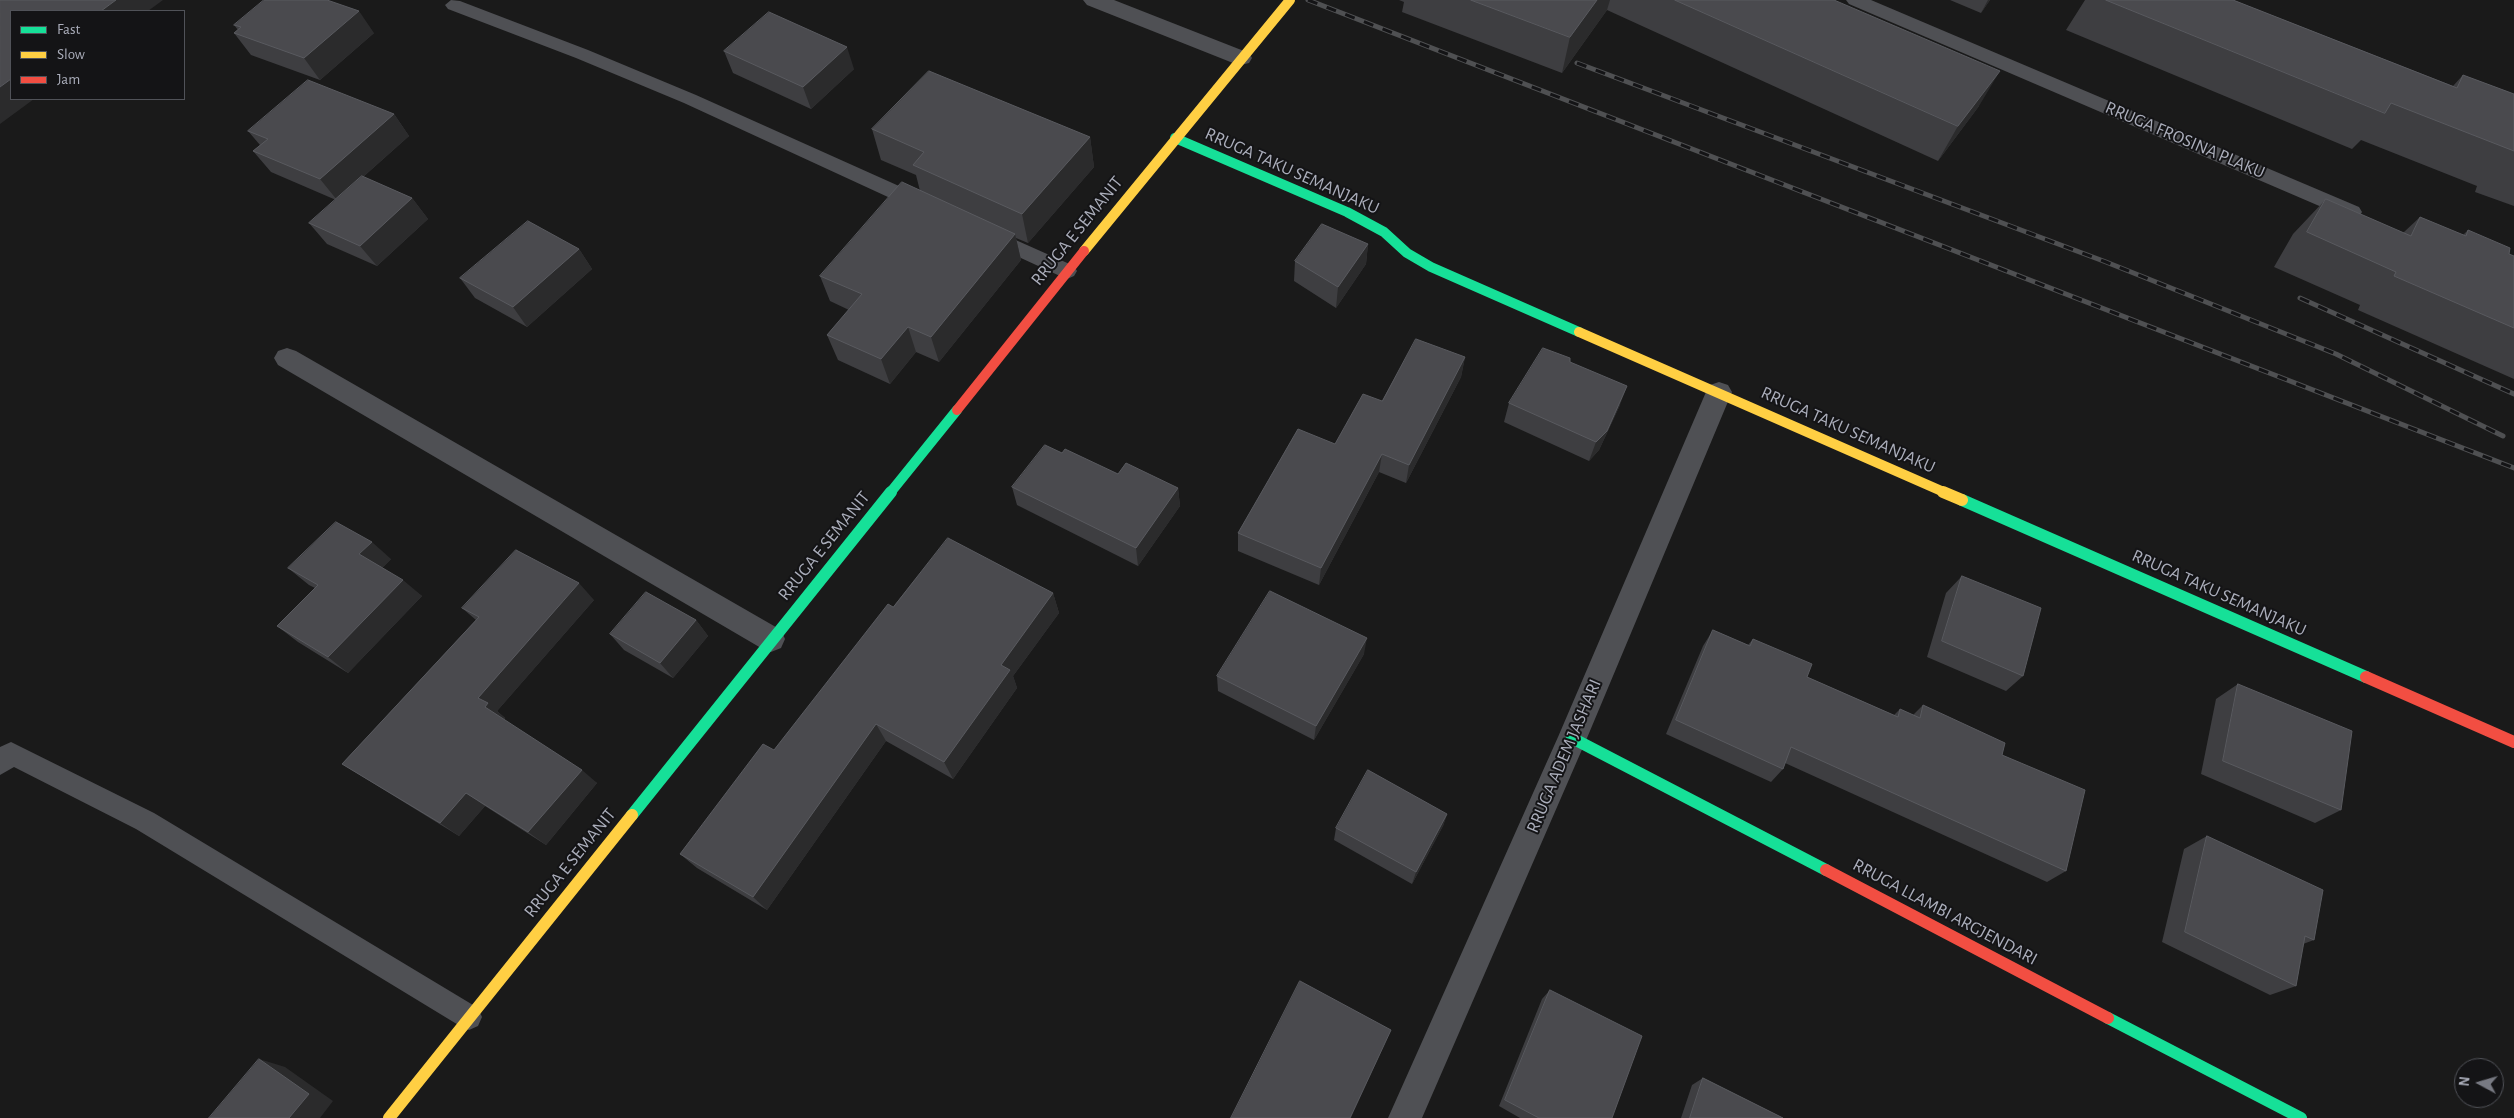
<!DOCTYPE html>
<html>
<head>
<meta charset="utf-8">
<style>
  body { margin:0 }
  #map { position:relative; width:2514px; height:1118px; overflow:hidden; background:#1a1a1a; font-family:"Alegreya Sans",sans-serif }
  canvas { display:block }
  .legend { position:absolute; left:10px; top:10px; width:175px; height:90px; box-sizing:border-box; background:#141416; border:1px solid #505258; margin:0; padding:6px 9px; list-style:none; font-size:15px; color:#abaebb }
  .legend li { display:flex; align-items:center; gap:10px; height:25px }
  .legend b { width:25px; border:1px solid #505258 }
  .north { position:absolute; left:2454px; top:1058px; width:50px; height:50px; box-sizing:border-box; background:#141416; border:1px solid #505258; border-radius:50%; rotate:276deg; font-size:14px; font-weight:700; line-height:20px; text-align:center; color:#abaebb }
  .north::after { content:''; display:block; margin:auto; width:18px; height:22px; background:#787a83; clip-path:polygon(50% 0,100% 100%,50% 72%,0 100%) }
</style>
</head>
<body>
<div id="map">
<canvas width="2514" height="1118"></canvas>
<ul class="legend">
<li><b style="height:6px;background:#16e098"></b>Fast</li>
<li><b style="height:6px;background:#ffcf43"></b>Slow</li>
<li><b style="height:6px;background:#f24e42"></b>Jam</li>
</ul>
<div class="north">N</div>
</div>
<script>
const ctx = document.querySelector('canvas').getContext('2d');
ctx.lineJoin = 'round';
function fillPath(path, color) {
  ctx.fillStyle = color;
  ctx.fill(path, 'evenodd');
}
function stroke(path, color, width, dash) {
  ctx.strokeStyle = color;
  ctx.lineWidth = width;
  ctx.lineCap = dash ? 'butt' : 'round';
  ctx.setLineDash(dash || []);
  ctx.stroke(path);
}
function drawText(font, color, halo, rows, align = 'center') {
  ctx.font = font + ' "Alegreya Sans",sans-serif';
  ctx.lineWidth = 4;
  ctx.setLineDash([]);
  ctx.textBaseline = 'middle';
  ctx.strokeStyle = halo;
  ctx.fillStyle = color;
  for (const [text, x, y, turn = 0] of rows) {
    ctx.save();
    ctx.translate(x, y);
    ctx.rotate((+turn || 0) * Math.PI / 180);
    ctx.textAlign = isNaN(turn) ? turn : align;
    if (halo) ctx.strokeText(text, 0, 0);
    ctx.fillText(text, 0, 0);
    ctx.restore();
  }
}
fillPath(new Path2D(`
  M451,0l9,1 128,49 108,45 232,104 3,5 -3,5 -7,2 -7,-2 -230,-106 -108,-45 -128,-49 -3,-4z
  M1846,0h25l488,207 3,5 -3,5 -7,2 -7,-2 -496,-213z
  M991,229l83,37 3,5 -3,5 -7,3 -7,-3 -76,-35 -3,-5 3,-5z
  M11,742l143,71 324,195 4,9 -4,9 -9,4 -9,-4 -324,-197 -122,-62 -14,8v-28z`), '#4f5054');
fillPath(new Path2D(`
  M1083,0h31l135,53 3,5 -3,5 -8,2 -8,-2 -146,-58z
  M287,348l9,3 485,279 4,9 -4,9 -10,4 -10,-4 -483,-283 -4,-7 4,-7z
  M1719,382l9,3 4,7 -145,346 -165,380h-34l170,-381 148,-345 4,-7z`), '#4f5054');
stroke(new Path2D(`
  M1175,138l172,74 37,20 23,21 24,14 148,65
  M890,493l67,-83`), '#16e098', 10);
stroke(new Path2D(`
  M1962,500l404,177
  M1572,738l254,132
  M632,815l259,-323
  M2108,1018l193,100`), '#16e098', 12);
stroke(new Path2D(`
  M1084,251l206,-251
  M1579,332l367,161`), '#ffcf43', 10);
stroke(new Path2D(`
  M1943,492l19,8
  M389,1118l243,-303`), '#ffcf43', 12);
stroke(new Path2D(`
  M957,410l127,-159`), '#f24e42', 10);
stroke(new Path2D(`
  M2366,677l148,65
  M1826,870l282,148`), '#f24e42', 12);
const rail = new Path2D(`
  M1308,0l1206,468
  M1577,63l529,199 230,92 167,82
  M2300,298l214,96`);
stroke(rail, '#4f5052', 5);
stroke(rail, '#141416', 3, [10]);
fillPath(new Path2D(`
  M1399,0h435l145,106 -41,55 -331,-151 -45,63 -160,-61 2,-10z
  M1950,0h40l-9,13z
  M2085,0h148l220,86 10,-11 51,19v112l-39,-14 2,-6 -116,-46 -9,9 -286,-119z
  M234,25l140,8 -54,47 -69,-25 -17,-22 4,-3z
  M724,51l130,18 -43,40 -78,-36z
  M394,114l15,22 -46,41 49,21 16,21 -51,47 -50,-22 -18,-21 27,-23 -65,-28 -18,-21 7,-6 -12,-14z
  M872,129l218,8 4,30 -66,76 -12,-5 5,22 -82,102 -23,-10 -26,32 -52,-24 -11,-25 22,-25 -19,-9 -10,-25 100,-85 -4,-16 -35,-15z
  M2326,199l77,34 17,-16 43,18 5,-5 41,24 5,2v123l-156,-69 2,-5 -86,-38 19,-33z
  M1368,244l-2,20 -30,44 -42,-27 1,-20z
  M579,249l13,20 -65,58 -52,-29 -15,-20z
  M1465,357l-4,20 -55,106 -27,-11 -60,113 -81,-34v-18l144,-132z
  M1570,362l50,43 -21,45 -10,11 -85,-39 5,-19z
  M1062,453l56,21 60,14 2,18 -42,60 -121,-61 -5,-18z
  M391,559l-9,9 40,28 -74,77 -50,-31 -21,-16 38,-38 -6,-3 -21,-17z
  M1962,576l61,100 -17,15 -79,-34 19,-64z
  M1053,593l6,20 -46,63 4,12 -64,91 -67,-38 -119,169 -70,-42 -17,-14 94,-104 119,-143z
  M594,600l-97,111 8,7 -1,2 93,63 -51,62 -61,-39 -26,30 -117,-72 134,-144 -14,-12z
  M696,620l12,16 -35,42 -49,-28 -14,-16z
  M1713,630l35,15 5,-6 54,38 87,38 6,-6 13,6 10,-10 79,50 64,116 -19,11 -262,-119 -2,6 -12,13 -105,-48 37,-88z
  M1364,654l-50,86 -96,-49 -1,-15z
  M2238,684l103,126 -26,13 -114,-49 15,-75z
  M1447,814l-4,12 -31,58 -78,-44 2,-12z
  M2207,836l107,104 -11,4 -7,42 -26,9 -108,-53 22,-93z
  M1550,990l62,128h-92l-21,-12 43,-107z
  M1703,1078l80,40h-102l11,-33z`), '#3e3e41');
fillPath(new Path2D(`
  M116,0h47l-15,11h-47z
  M1597,0h13l-3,10 -45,63 8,-36z
  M1988,0h2l-9,13z
  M359,11l15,22 -54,47 -16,-22z
  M847,47l7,22 -43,40 -8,-22z
  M2000,71l-21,35 -41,55 20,-35z
  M11,79v20h23l-34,25v-37z
  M394,114l15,22 -72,64 -17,-21z
  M1090,137l4,30 -66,76 -6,-29z
  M412,198l16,21 -51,47 -17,-20z
  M1015,234l6,26 -82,102 -8,-25z
  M1368,244l-2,20 -30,44 2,-21z
  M579,249l13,20 -65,58 -14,-20z
  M908,327l8,25 -26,32 -9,-25z
  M1465,357l-4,20 -55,106 3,-18z
  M1627,386l-7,19 -21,45 -10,11 7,-19z
  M1382,454l-3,18 -60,113 2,-17z
  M1178,488l2,18 -42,60 -2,-18z
  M372,542l19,17 -13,13 -19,-18z
  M403,580l19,16 -74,77 -20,-16z
  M579,583l15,17 -97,111 8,7 -3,4 -17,-15 -7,-9z
  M1053,593l6,20 -46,63 4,12 -64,91 -9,-17 57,-97z
  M696,620l12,16 -35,42 -13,-15z
  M1367,638l-3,16 -50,86 2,-14z
  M876,724l10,17 -119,169 -14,-13z
  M582,770l15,13 -51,62 -18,-13z
  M466,793l19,13 -26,30 -19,-13z
  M1447,814l-4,12 -31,58 4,-12z
  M1391,1030l-40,88h-1z
  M259,1059l26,8 48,34 -13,17h-31z`), '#2b2b2c');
const building = new Path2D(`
  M0,0h116l-15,11h-90v68l-11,8z
  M264,0h63l32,11 -55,47 -70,-25 7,-6 -7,-2z
  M1471,0h126l-27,37z
  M1675,0h159l166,71 -42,55z
  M2106,0h127l224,88 6,-13 51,19v57l-123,-48 -6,10z
  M769,12l78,35 -44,40 -79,-36z
  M929,71l161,66 -68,77 -109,-49 11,-13 -52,-23z
  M308,80l86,34 -74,65 -67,-28 15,-12 -20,-8z
  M362,176l50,22 -52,48 -51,-23z
  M902,182l113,52 -84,103 -23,-10 -27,32 -54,-24 35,-41 -42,-18z
  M2326,199l85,37 9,-19 46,19 2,-6 42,18 -1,6 5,2v72l-120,-52 2,-4 -89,-40z
  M528,221l51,28 -66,58 -53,-29z
  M1322,224l46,20 -30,43 -43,-26z
  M1416,339l49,18 -56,108 -27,-11 -61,114 -83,-35 60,-104 37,15 28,-50 19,7z
  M1543,348l27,10v4l57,24 -20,45 -11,11 -87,-39z
  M1045,445l17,8 3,-4 53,25 8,-11 52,25 -42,60 -124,-61z
  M336,522l36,20 -13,12 44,26 -75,77 -51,-31 41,-41 -30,-17z
  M948,538l105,55 -52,72 9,5 -66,92 -68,-38 -123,173 -73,-43 83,-110 11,6 114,-146 5,3z
  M516,550l63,33 -101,115 10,5 -3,4 97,63 -54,62 -62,-39 -26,30 -98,-59 137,-147 -17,-9z
  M1962,576l79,32 -18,68 -81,-35z
  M1270,591l97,47 -51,88 -99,-50z
  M646,592l50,28 -36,43 -50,-29z
  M1713,630l37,16 3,-7 59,25 -5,13 91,40 2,-8 20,9 3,-13 82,38 -3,12 83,35 -19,81 -275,-124 -8,22 -107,-49z
  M2238,684l114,47 -11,79 -118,-49z
  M1368,770l79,44 -31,58 -80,-44z
  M2207,836l116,54 -9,50 -9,-4 -9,50 -111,-54z
  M1300,981l91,49 -41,88h-119z
  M1550,990l92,46 -30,82h-73l-34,-18z
  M259,1059l50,35 -20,24h-80z
  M1703,1078l80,40h-93z`);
fillPath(building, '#4a4a4e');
stroke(building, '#595a5f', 1);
drawText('18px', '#abaebb', '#141416', [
  ["RRUGA FROSINA PLAKU",2185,140,23],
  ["RRUGA TAKU SEMANJAKU",1292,171,24],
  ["RRUGA E SEMANIT",1077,231,-51],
  ["RRUGA TAKU SEMANJAKU",1848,430,24],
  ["RRUGA E SEMANIT",824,546,-51],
  ["RRUGA TAKU SEMANJAKU",2219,593,24],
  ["RRUGA ADEM JASHARI",1564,756,-67],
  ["RRUGA E SEMANIT",570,863,-51],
  ["RRUGA LLAMBI ARGJENDARI",1945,912,28]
]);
</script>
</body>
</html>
